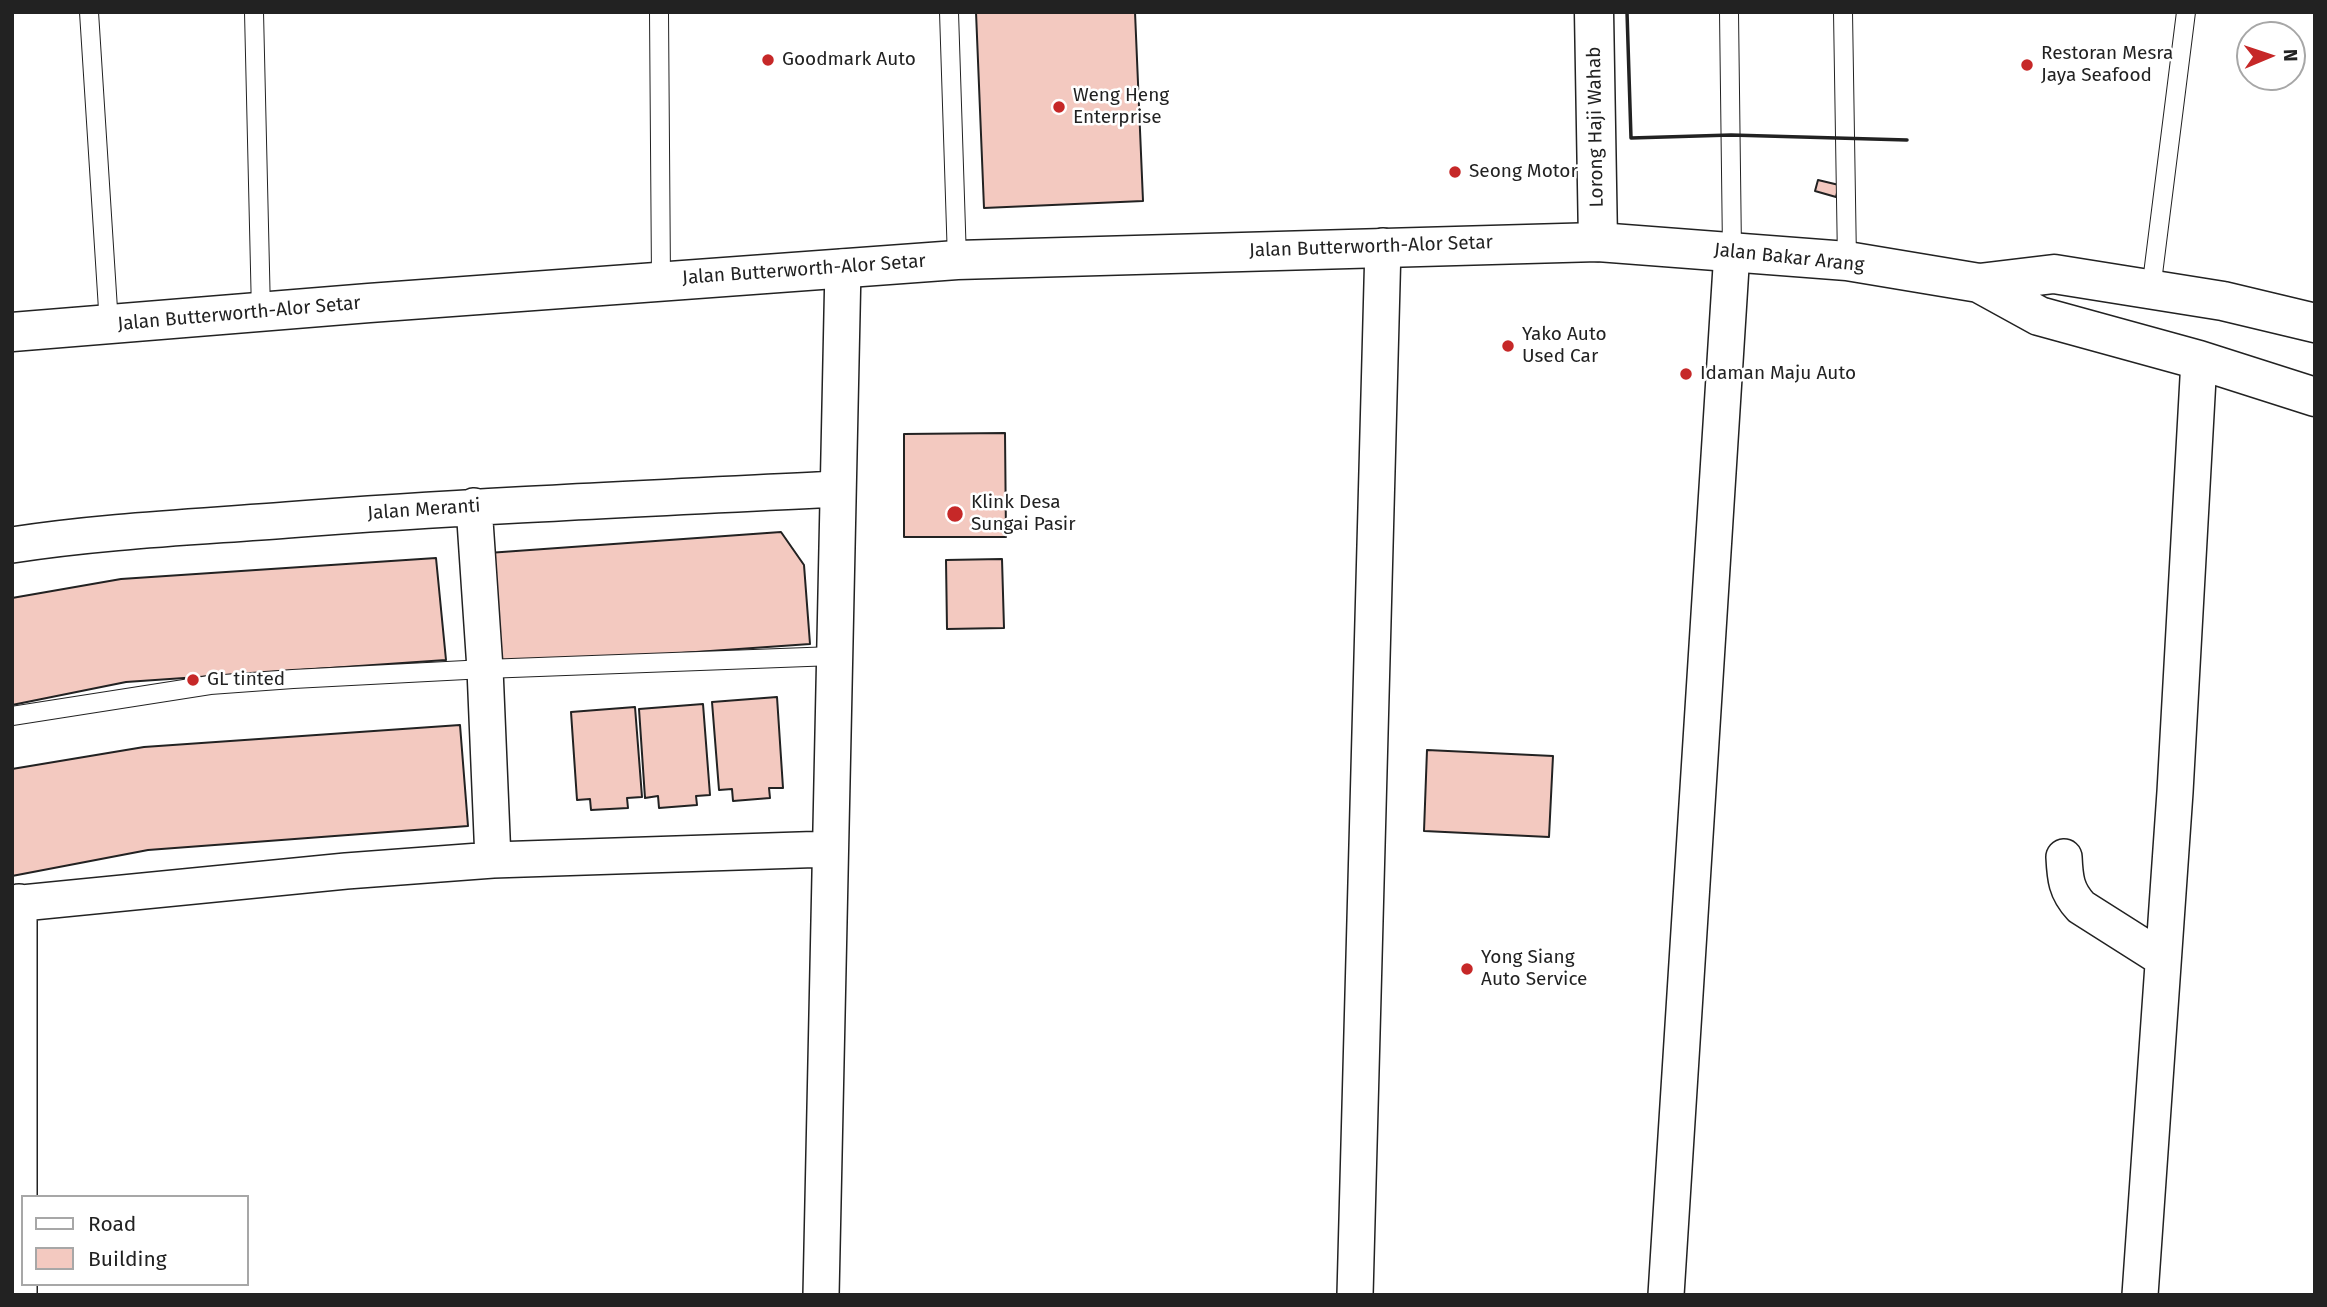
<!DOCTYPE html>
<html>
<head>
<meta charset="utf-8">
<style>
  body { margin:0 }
  #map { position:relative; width:2327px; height:1307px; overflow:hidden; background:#fff; font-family:"Fira Sans",sans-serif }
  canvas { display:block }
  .frame { position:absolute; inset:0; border:14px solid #222; pointer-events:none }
  .legend { position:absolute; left:21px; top:1195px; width:228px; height:91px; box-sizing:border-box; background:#fff; border:2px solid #a7a7a7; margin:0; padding:9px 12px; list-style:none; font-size:21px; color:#222 }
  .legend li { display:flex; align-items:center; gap:14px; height:35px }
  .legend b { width:35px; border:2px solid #a7a7a7 }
  .north { position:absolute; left:2236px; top:21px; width:70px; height:70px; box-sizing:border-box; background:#fff; border:2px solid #a7a7a7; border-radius:50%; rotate:88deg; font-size:19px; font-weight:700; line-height:28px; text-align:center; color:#222 }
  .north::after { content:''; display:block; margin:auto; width:24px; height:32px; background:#c62828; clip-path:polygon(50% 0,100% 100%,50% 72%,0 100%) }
</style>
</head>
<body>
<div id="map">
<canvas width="2327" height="1307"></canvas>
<div class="frame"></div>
<ul class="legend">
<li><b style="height:9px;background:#fff"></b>Road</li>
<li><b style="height:19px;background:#f3c9c0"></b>Building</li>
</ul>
<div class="north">N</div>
</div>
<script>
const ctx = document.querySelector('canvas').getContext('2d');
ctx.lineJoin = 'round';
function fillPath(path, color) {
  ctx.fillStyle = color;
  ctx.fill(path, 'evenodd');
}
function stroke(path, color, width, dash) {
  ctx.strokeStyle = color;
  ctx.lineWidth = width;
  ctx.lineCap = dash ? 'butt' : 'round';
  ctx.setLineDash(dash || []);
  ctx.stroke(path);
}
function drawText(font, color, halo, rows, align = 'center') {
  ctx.font = font + ' "Fira Sans",sans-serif';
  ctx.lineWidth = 5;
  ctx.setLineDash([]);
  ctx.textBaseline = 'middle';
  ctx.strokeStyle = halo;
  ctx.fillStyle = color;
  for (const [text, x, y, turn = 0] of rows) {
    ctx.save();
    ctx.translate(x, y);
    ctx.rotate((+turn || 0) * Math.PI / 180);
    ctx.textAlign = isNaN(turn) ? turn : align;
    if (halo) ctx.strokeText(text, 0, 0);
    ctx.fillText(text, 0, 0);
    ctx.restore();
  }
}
const building = new Path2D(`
  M976,12h159l8,189 -159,7z
  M1818,180l21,5 -3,12 -21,-6z
  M1005,433l1,104h-102v-103z
  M781,532l23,33 6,79 -314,22 -8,-113z
  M436,558l10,102 -320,22 -114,23v-107l109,-19z
  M1002,559l2,69 -57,1 -1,-69z
  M777,697l6,91h-14l1,10 -37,3 -1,-12 -13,1 -7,-88z
  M703,704l7,91 -14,1 1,9 -38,3 -1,-12 -13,2 -6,-89z
  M635,707l7,90 -15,1 1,10 -37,2 -1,-11 -13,1 -6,-88z
  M460,725l8,101 -320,24 -136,26v-107l132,-22z
  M1427,750l126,6 -4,81 -125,-6z`);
fillPath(building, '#f3c9c0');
stroke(building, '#222', 2);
const lane = new Path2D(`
  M89,12l20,313
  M254,12l7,300
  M659,12l2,268
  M949,12l8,248
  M1729,12l3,239
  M1843,12l4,249
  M2151,290l35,-278
  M12,716l198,-31 83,-6 192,-10 349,-13`);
const street = new Path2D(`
  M474,506l11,163 8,191
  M12,545c91,-14 184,-18 275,-25 183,-14 367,-22 550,-31
  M2064,857c1,21 2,34 17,50l82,52
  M19,902v393
  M12,904l334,-33 147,-11 337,-11
  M821,1295l22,-1028
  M1355,1295l28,-1049
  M1666,1295l66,-1044
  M2140,1295l35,-503 24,-432`);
const secondary = new Path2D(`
  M1594,12l4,230`);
const primary = new Path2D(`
  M1979,283l60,33 160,44 116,37
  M12,332l357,-29 588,-43 641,-18 249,19 132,22 75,-9 169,27 92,22`);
stroke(lane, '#222', 20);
stroke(street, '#222', 38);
stroke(secondary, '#222', 41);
stroke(primary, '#222', 41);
stroke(lane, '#fff', 18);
stroke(street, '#fff', 35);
stroke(secondary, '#fff', 38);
stroke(primary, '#fff', 38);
stroke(new Path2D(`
  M1627,12l4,126 100,-3 176,5`), '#222', 3.5);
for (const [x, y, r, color] of [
  [768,60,7,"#c62828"],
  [2027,65,7,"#c62828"],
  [1059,107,7,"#c62828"],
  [1455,172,7,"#c62828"],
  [1508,346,7,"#c62828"],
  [1686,374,7,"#c62828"],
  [955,514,9,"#c62828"],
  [193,680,7,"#c62828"],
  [1467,969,7,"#c62828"]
]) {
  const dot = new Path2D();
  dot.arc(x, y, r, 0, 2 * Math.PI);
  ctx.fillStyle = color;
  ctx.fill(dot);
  stroke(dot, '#fff', 2.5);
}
drawText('19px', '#222', '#fff', [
  ["Restoran Mesra",2041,54],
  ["Jaya Seafood",2041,76],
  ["Goodmark Auto",782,60],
  ["Weng Heng",1073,96],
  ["Enterprise",1073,118],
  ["Seong Motor",1469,172],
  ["Yako Auto",1522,335],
  ["Used Car",1522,357],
  ["Idaman Maju Auto",1700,374],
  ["Klink Desa",971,503],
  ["Sungai Pasir",971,525],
  ["GL tinted",207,680],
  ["Yong Siang",1481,958],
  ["Auto Service",1481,980]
], 'left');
drawText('19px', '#222', '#fff', [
  ["Lorong Haji Wahab",1596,127,-91],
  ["Jalan Butterworth-Alor Setar",1371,247,-2],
  ["Jalan Bakar Arang",1789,258,6],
  ["Jalan Butterworth-Alor Setar",804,270,-4],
  ["Jalan Butterworth-Alor Setar",239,314,-5],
  ["Jalan Meranti",424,510,-4]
]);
</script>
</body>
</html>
